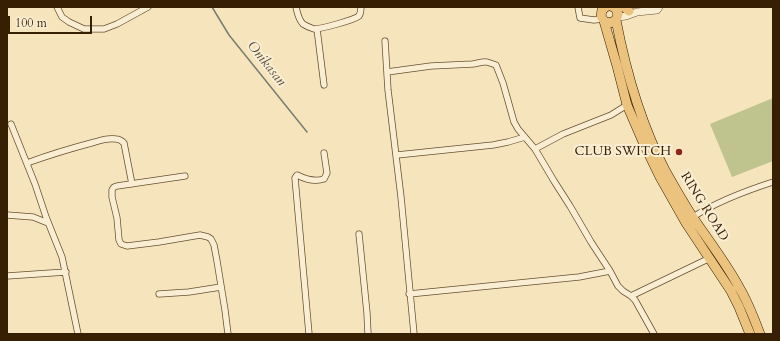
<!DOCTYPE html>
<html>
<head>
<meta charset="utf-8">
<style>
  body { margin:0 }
  #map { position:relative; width:780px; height:341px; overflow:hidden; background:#f6e5bc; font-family:Cardo,serif }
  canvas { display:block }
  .frame { position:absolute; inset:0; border:8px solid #371f04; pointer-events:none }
  .scale { position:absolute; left:8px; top:16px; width:84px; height:18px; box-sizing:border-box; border:2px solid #371f04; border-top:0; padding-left:5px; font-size:12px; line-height:14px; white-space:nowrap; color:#371f04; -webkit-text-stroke:3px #f9eed3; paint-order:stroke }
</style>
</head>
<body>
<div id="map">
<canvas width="780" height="341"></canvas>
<div class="frame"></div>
<div class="scale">100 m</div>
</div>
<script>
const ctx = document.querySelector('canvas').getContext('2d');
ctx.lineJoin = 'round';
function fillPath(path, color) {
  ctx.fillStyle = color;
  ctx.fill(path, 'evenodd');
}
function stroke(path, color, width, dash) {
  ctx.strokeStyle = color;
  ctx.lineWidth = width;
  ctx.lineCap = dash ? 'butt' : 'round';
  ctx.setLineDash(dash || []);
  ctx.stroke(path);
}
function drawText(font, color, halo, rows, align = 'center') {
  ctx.font = font + ' Cardo,serif';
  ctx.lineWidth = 4;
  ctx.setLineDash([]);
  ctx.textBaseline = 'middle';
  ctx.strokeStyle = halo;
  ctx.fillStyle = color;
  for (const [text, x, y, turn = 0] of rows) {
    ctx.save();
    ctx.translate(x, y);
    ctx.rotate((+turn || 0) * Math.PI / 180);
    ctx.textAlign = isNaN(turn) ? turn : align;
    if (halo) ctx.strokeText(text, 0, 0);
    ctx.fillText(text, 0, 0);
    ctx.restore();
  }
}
fillPath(new Path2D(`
  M773,98v63l-41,16 -22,-53z`), '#bfc38e');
stroke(new Path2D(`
  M212,7l17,28 78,97`), '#787d73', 1.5);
const minor = new Path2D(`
  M57,7l5,10 7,5 15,7h20l13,-5 31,-17
  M296,7c1,5 3,13 7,17 3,2 8,4 11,5 7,0 40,-9 45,-13 2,-3 2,-6 2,-9
  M578,7l2,11 14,2 8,-1
  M317,29l7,56
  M385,41l3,49 13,107 13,137
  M387,72l44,-6 42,-2 10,-2h4l9,3 7,18 11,39 4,7 17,20 19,32 16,25 21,36 19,29 8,15 5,5 8,5 4,4 19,34
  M11,124l24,60 11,33 16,40 16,77
  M535,149l28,-15 48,-19 16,-10
  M397,155l96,-10 15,-3 17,-5
  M27,163c22,-8 45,-15 68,-21 6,-2 15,-4 21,-3 4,0 6,2 8,4l8,41
  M185,176l-68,10 -3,1 -2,3v7l5,21 2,22 2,4 6,2 32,-4 41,-7 8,2 3,2 3,6 3,16 8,49 3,24
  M7,215l26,2 15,6
  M693,217c25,-16 52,-26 80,-35
  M359,234l8,79 1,21
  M7,276l59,-4
  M159,294l30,-2 32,-5
  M409,294l170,-17 31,-6
  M631,296l79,-38
  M309,334l-14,-156 2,-3c8,4 18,7 27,4l3,-6 -3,-20`);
const tertiary = new Path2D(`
  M617,17l9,-1 11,-4 20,-2 2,-3`);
const primary = new Path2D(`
  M606,7l-4,3 -1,6 3,5 6,2 6,-3 2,-6 -2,-5 -3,-2
  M624,7l5,4
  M616,20c10,52 25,105 50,152 9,16 18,32 28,47 15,22 32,44 45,68 9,15 15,31 21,47
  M604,21l13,45 10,39 16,37 17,35 26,46 45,68 8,16 11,27`);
stroke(minor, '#675032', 7);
stroke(tertiary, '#675032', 8);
stroke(primary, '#371f04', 10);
stroke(minor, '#f9eed3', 5.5);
stroke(tertiary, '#f9eed3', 7);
stroke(primary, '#ebc27e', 9);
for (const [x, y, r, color] of [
  [679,152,4,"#8f2418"]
]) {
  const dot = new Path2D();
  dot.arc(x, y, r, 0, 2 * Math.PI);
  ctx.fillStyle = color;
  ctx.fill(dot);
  stroke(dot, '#f9eed3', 1.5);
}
drawText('13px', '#371f04', '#f9eed3', [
  ["CLUB SWITCH",671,152]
], 'right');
drawText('13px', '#371f04', '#f9eed3', [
  ["RING ROAD",704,207,58]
]);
drawText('italic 14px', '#574e3c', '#f9eed3', [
  ["Onikasan",266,64,51]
]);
</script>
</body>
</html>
